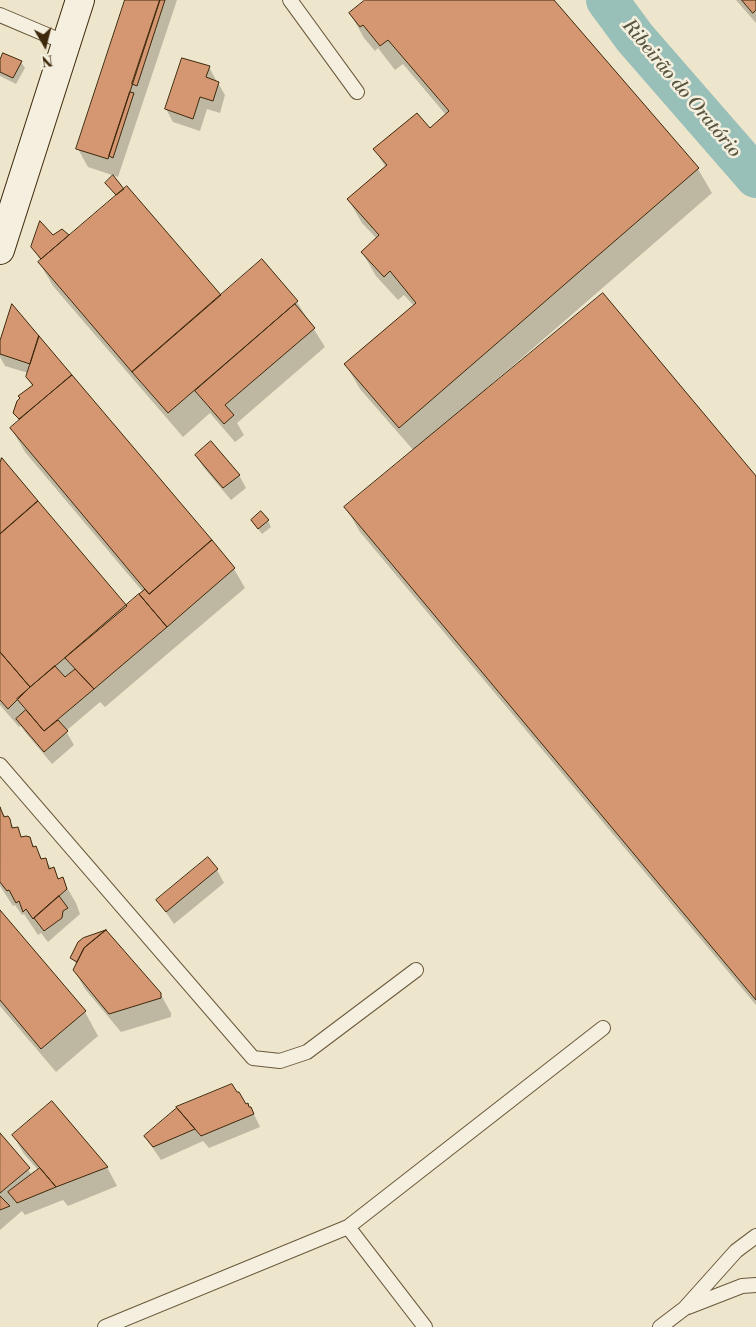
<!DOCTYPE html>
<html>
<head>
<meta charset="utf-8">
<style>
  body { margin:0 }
  #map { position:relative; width:756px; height:1327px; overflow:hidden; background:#eee6cc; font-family:"Libre Bodoni",serif }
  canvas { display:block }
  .north { position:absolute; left:20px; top:20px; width:50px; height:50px; -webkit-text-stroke:4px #f4efde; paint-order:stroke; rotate:172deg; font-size:14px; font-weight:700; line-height:20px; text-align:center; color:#3e280b }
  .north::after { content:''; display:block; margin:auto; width:18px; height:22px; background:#3e280b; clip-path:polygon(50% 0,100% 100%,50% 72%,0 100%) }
</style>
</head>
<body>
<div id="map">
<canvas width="756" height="1327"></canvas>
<div class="north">N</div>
</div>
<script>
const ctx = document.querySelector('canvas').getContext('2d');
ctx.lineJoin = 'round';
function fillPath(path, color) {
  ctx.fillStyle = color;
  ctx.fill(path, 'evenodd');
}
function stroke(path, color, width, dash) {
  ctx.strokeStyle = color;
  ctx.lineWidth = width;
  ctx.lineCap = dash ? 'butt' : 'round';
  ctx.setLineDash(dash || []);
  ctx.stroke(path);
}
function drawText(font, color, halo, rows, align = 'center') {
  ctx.font = font + ' "Libre Bodoni",serif';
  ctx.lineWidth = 5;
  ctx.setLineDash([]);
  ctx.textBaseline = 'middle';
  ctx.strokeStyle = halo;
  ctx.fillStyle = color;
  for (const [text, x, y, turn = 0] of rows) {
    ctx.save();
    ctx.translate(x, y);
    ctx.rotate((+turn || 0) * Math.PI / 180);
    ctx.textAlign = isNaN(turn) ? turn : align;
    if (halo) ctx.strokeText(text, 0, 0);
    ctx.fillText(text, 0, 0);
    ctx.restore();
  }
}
fillPath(new Path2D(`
  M126,0h51l-59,177 -30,-10 -10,-18z
  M367,0h185l146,169 14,24 -226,196 270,89v527l-396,-473 -14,-24 68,-57 -54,-62 -14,-24 68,-59 -10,-11 -6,5 -22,-24 -14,-24 15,-13 -15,-16 -14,-24 38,-31 -11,-18 54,-21 17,-14 -43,-51 -8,6 -17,-22 -3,3 -11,-13 -14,-25z
  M736,0h20v23z
  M21,62l4,6 -9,16 -16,-8v-13z
  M209,67l7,13v2l2,1 7,12 -5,18 -13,-4 -7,22 -27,-9 -7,-13z
  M113,177l108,119 41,-35 35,41 28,45 -88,76 7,12 -9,7 -25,-29 -27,24 -130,-151 -14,-24 2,-1 -9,-14 21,-10 15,-1v1l49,-41 -10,-13z
  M13,307l221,262 11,19 -140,119 -5,-5 -34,29 8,14 -22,19 -27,-32 -4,-6 -2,1 -19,-22v-248l126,150 17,-15 -118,-140 -14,-24 8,-7 -4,-8 17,-27 -5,-9 1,-4 -23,-7 -5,-9v-12zM70,375l1,2 -47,40 -2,-2z
  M196,456l43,19 7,13 -15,12 -27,-32z
  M252,521h16l3,6 -9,7z
  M0,809l15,20 2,-1 5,10h7l14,22 2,-1 14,20h3l14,24 4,11 -32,28 -7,-9 -3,2 -14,-21 -2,1 -7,-10 -2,1 -13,-20z
  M217,870l7,13 -50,41 -16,-23z
  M0,912l85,100 13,24 -42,36 -56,-66z
  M72,958l88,35 11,20v4l-50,15 -36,-43 -11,-19 3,-5z
  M251,1108l9,19 -51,21 -6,-7 -42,19 -16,-23z
  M0,1135l32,40 6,-5 -14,-16 -11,-19 94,32 10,19 -49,20 -5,-6 -38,15 -3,-4 -22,19z`), '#0003');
stroke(new Path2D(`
  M607,0l28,38 121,139`), '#99bfb9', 42);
const building = new Path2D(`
  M125,0h35l-52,159 -32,-10z
  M160,0h5l-28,86 -5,-2z
  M365,0h189l145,168 -300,260 -55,-64 72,-61 -26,-32 -6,6 -23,-25 18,-17 -32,-36 40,-34 -14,-16 44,-36 13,15 19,-17 -61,-71 -8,6 -17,-21 -3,2 -11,-14z
  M742,0h14v10l-3,3z
  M3,53l19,8 -9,17 -13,-6v-12z
  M182,58l28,8 -4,11 13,5 -6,19 -13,-4 -7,22 -28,-10z
  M130,92l4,1 -21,65 -4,-2z
  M113,175l11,14 -8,6 -11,-12z
  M127,186l94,109 -89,77 -94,-110z
  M40,221l13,14 9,-6 7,6 -28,24 -10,-12z
  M262,259l36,42 -130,112 -36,-41z
  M603,293l153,183v524l-412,-493z
  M12,304l27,32 -9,28 -30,-10v-13z
  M295,304l20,24 -90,77 9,10 -10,9 -29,-33z
  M39,336l33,39 -53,44 -6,-6 4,-12 3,-3 -2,-2 15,-11 -7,-8z
  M72,375l140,165 -63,54 -139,-166z
  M211,441l29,34 -17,13 -28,-33z
  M2,458l36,43 -38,33v-71z
  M38,501l89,105 -97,81 -30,-35v-118z
  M261,511l8,9 -11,9 -7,-9z
  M212,540l23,28 -68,59 -28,-33 6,-5 4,5z
  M139,594l28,33 -73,62 -29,-31z
  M0,652l30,35 -22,22 -8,-9z
  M55,666l10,11 10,-8 19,20 -50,42 -27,-32z
  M26,710l18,21 14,-11 10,11 -24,21 -28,-33z
  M0,807l4,10 4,-1 2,3 2,9 6,-1 3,10 5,-1 4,1 3,10 3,-1 5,13 5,-1 3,11 5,-2 4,12 5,-2 4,12 -34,30 -7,-10 -3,3 -4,-11 -3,2 -7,-13 -2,1 -7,-9z
  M208,857l10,12 -52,43 -10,-12z
  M59,896l9,12 -5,3 -1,7 -18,13 -10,-13z
  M0,910l86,101 -45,38 -41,-49z
  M106,930l55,63v5l-52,16 -36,-44 11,-22z
  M106,930l-22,18 -7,14 -7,-4 8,-16 5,-4z
  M232,1084l5,8h2l7,12 2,-1 1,4h2l3,7 -53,22 -25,-29z
  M52,1101l56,66 -52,20 -44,-52z
  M177,1108l18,21 -42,18 -9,-11z
  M0,1133l30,35 -30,25z
  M40,1168l16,19 -39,16 -9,-11z
  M0,1196l10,10 -10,4z`);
fillPath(building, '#d49771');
stroke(building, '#3e280b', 1);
const service = new Path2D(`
  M290,0l67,92
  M0,15l66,28
  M0,765l253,293 27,3 27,-9 109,-82
  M348,1227l77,100
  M688,1307l54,-21 14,-1
  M105,1327l243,-100 255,-199
  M660,1327l25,-19 51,-57 20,-15`);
const secondary = new Path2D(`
  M0,250l80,-250`);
stroke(service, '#6a583b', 16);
stroke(secondary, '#3e280b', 30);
stroke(service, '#f4efde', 14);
stroke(secondary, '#f4efde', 28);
drawText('italic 19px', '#59553f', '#f4efde', [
  ["Ribeirão do Oratório",681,89,50]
]);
</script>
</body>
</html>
